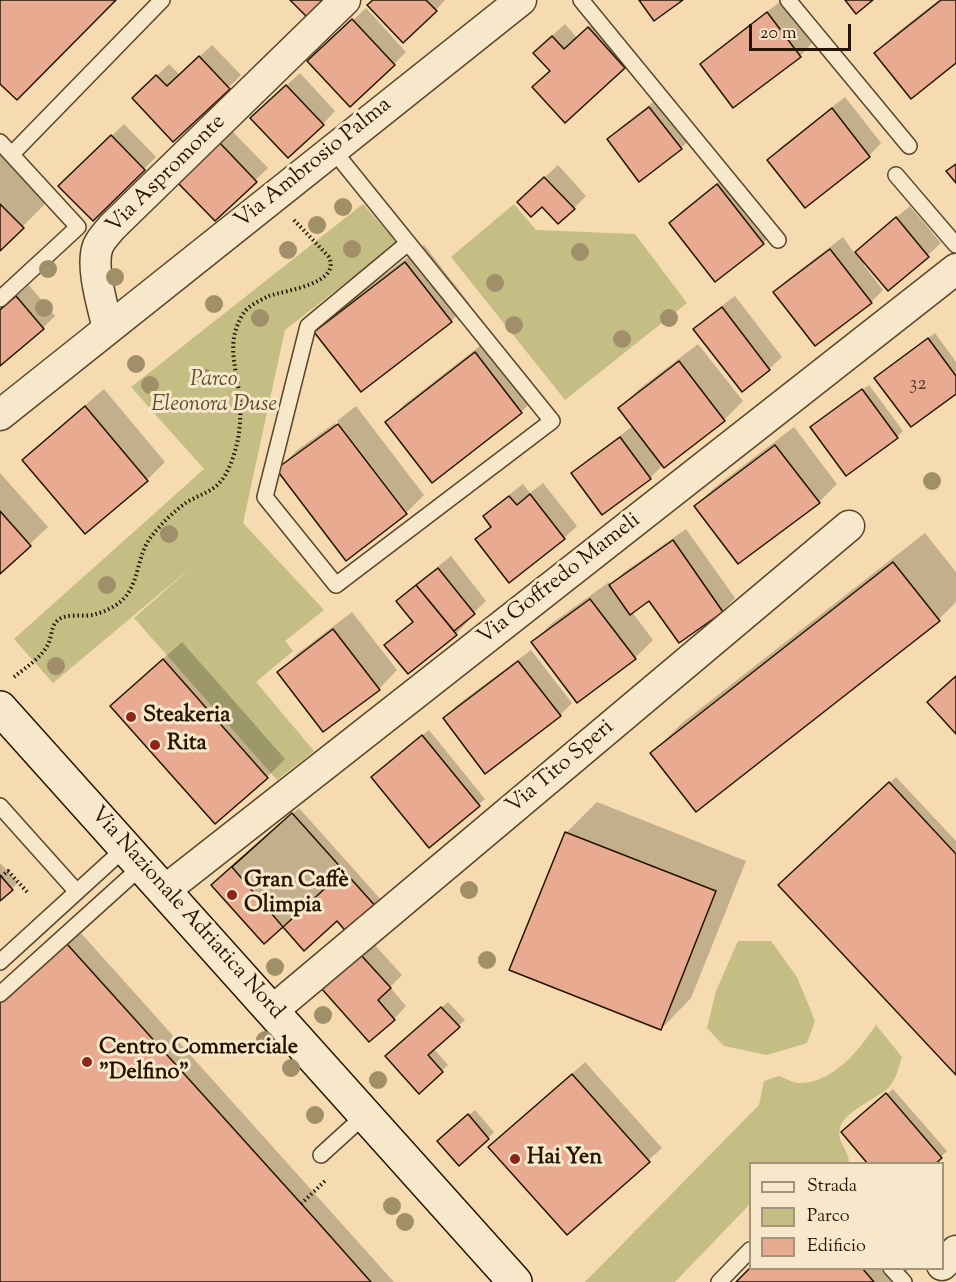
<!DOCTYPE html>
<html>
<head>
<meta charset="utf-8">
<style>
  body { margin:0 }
  #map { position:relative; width:956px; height:1282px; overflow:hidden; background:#f5dbaf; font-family:"Sorts Mill Goudy",serif }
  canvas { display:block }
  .legend { position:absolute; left:749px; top:1162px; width:195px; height:108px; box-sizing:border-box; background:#f8e8cb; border:2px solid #a3937a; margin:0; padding:8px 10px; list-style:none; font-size:18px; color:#241400 }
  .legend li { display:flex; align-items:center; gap:12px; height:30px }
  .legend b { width:30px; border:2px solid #a3937a }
  .scale { position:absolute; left:749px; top:24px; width:102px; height:27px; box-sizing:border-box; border:3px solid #241400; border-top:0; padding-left:8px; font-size:18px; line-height:21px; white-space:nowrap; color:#241400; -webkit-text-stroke:4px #f8e8cb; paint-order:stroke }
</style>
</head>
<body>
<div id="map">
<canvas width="956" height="1282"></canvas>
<ul class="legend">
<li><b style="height:8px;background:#f8e8cb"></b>Strada</li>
<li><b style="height:16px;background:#c4be85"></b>Parco</li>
<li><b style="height:16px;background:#e8aa90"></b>Edificio</li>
</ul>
<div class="scale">20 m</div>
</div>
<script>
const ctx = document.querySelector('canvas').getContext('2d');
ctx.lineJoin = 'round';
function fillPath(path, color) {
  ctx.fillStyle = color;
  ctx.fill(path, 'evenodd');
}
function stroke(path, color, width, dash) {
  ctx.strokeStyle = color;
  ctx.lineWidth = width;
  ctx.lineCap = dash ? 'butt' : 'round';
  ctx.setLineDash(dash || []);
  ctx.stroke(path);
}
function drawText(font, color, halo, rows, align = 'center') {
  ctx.font = font + ' "Sorts Mill Goudy",serif';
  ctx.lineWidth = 6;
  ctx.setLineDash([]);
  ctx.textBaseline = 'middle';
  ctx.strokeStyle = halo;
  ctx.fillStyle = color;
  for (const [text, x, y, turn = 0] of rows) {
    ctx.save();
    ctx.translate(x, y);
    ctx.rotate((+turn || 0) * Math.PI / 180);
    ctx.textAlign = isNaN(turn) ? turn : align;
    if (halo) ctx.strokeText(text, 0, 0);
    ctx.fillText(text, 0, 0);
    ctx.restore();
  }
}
fillPath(new Path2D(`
  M363,204l34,39 -112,87 -42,193 81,87 -39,31 8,10 -37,31 58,69 -37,29 -143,-162 60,-53 -141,118 -39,-44 190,-170 -73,-82z
  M514,204l22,26 99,4 52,69 -122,97 -114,-143z
  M738,941h33l26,36 18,44 -8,22 -40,12 -43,-9 -17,-18 9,-37z
  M876,1025l26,32c-3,9 -6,23 -13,30 -13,13 -44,23 -49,41 -4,14 9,21 9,35l-56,1 -2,-2 -1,2h-40v40l-75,78h-90l174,-177 5,-24 15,-5c6,2 15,8 22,7 33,-1 58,-33 75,-58z`), '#c4be85');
fillPath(new Path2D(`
  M375,0h70l-9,10z
  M939,0h17v61l-80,-8 18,-18z
  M781,1l31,42 -12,13 -66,50 -32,-42 12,-12z
  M366,8l40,44 -12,12 -72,-15z
  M601,16l35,39 -12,12 -73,4 -4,-31 18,-16 12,14z
  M212,45l29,30 -12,12 -95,11 35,-34 11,11z
  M300,73l35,38 -12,13 -58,-19z
  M662,95l31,41 -12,12 -73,-9 13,-12z
  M845,97l36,46 -12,13 -100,4 12,-13z
  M124,124l32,33 -63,62 -20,-46z
  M232,131l36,37 -53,51 -35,-37z
  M0,143l53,53 -53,53z
  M558,165l28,31 -12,12 -32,-3 -11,-15z
  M730,173l45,58 -12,12 -92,-20 12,-13z
  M910,206l31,37 -13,12 -40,34 -23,-27 -2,2 20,26 -12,12 -96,-10 12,-12 56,-43 12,17 14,-14z
  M424,245l45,58 -18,18 -135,11 18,-19z
  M29,285l26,31 -12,12 -43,36v-55z
  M735,296l47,61 -13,12 -27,21 -47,-61 12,-12z
  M935,333l21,29v30l-80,-14 6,-6z
  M494,335l46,58 -19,19 -89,69 -45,-59 18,-18z
  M698,344l45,57 -19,19 -60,46 -1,-1 -13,13 -77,-4 13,-13 47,-35 -13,-18 18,-18z
  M869,385l34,46 -6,6 -79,-15z
  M104,389l61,73 -18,18 -62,52 -61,-72 18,-18z
  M356,406l68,89 -17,17 -70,-91z
  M335,423l69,90 -126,-43 18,-19z
  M794,427l43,57 -18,18 -123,4 18,-18z
  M0,473l48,54 -48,45z
  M543,483l34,43 -13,12 -87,1 15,-14 -7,-9 12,-12 26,-20 7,9z
  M686,529l49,69 -13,13 -43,30 -30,-42 -17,13 21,28 -18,18 -102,-16 18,-18 58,-42 2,3 12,-12z
  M925,533l31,39v30l-17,17 -243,191 -44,-57 30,-30z
  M451,556l35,45 -19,18 1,2 -12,13 -48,38 -22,-26 28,-25 -16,-20 12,-12z
  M352,612l45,58 -18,19 -100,-17 18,-18z
  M182,642l103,117 -18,18 -155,-71 18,-18z
  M531,650l41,53 -12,12 -115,3 12,-13z
  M429,730l56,69 -56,47 -50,-75z
  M896,777l60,64v232l-176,-188z
  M597,802l149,59 -55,137 -30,31 -95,-196z
  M299,808l84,94 -34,31 -12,-14 -54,6 -64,-46z
  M0,863l18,20 -18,16z
  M80,932l314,350h-394v-279z
  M373,943l29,32 -12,12 16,19 -12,13 -71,-31z
  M448,1002l17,18 -32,28 15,17 -29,27 -26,-42z
  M585,1062l77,86 -95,85 -64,-98z
  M893,1089l54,62 -14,13 -84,-38z
  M475,1110l19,22 -6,6 -43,-3z
  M750,1268h160l-14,14h-161z`), '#0003');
const building = new Path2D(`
  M0,0h116l-99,100 -17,-16z
  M290,0h37l-19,18z
  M373,0h53l11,11 -34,32 -36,-38z
  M639,0h44l-29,21z
  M845,0h28l-17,14z
  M941,0h15v63l-45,36 -37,-46z
  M767,12l34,45 -68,51 -33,-44z
  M352,19l43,46 -45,42 -43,-46z
  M588,27l37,41 -60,55 -33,-36 18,-16 -17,-18 19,-17 12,13z
  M199,56l31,33 -57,53 -41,-44 24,-23 11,11z
  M286,85l38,40 -36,33 -38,-40z
  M649,107l33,42 -43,33 -32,-43z
  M832,108l38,49 -65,51 -38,-48z
  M111,135l34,35 -52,51 -35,-35z
  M219,142l38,40 -42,39 -38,-39z
  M956,164v19l-10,-12z
  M544,177l31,32 -17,15 -16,-17 -11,10 -14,-15z
  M717,184l47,60 -49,38 -46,-59z
  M0,204l24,24 -24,23z
  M896,217l33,40 -41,34 -33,-39z
  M830,249l42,54 -57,43 -42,-54z
  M405,262l47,60 -91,70 -47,-60z
  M16,296l28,33 -44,37v-56z
  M722,307l48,63 -28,22 -49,-63z
  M928,338l28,38v18l-45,33 -37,-49z
  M475,352l47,61 -90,70 -47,-61z
  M679,361l46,60 -61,47 -46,-60z
  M862,389l36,49 -52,38 -36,-49z
  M85,406l63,75 -63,53 -63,-74z
  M338,424l69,90 -61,47 -70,-92z
  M620,437l31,42 -49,36 -31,-42z
  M775,445l45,58 -82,61 -44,-58z
  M530,494l35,45 -56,44 -34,-44 16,-12 -8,-11 26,-20 8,9z
  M0,511l31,35 -31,28z
  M673,540l50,72 -44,31 -30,-42 -19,14 -21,-30z
  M893,562l47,59 -244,191 -46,-59z
  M438,568l37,46 -21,17 -38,-46z
  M416,585l41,50 -49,39 -24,-29 29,-23 -17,-21z
  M590,599l46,60 -59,44 -46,-61z
  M333,629l47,61 -57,42 -46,-60z
  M163,659l105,119 -53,46 -105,-118z
  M518,661l43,55 -76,58 -42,-56z
  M956,676v58l-29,-32z
  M422,735l58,71 -51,42 -58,-71z
  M889,782l67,72v221l-178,-190z
  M292,813l86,96 -29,26 -12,-14 -33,30 -21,-24 -19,17 -53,-59z
  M292,813l52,58 -61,56 -51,-60z
  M565,832l151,59 -55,139 -152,-60z
  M0,875l13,15 -13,11z
  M67,944l248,275 56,63h-371v-279z
  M360,954l31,34 -13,12 17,20 -26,22 -48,-54z
  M441,1007l19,20 -32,28 15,17 -24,22 -34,-38z
  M572,1074l78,88 -83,73 -79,-88z
  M886,1093l56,65 -7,6h-67l-27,-32z
  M468,1114l21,25 -30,27 -22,-25z
  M750,1268h112l12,14h-138z`);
fillPath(building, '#e8aa90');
stroke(building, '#241400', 1.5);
const lane = new Path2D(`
  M581,0l197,240
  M788,0l121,146
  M0,142l78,85 -78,72
  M333,150l219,271 -216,164 -71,-88 43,-171 100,-83
  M12,154l150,-154
  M896,175l60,70
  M0,806l77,86
  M0,962l125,-114
  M0,994l142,-128
  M321,1155l44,-40
  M891,1268l13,14
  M719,1282l31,-32`);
const street = new Path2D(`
  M108,329c-5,-22 -18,-63 -10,-83 3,-7 9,-13 14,-19l233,-227
  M0,415l521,-415
  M164,891l792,-622
  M272,1011l577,-485
  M942,1265l14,-14`);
const secondary = new Path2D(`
  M0,708l515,574`);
stroke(lane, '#58462c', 18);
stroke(street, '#58462c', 33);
stroke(secondary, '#241400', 36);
stroke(new Path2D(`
  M14,677c11,-9 30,-21 35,-35 3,-7 2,-15 8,-21 9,-9 27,-3 39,-7 8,-2 18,-7 24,-12 20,-16 16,-46 31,-65 10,-13 23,-26 36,-35 12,-7 25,-10 34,-21 9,-11 14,-28 17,-42 2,-12 3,-25 2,-37 -2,-32 -16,-57 3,-88 5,-8 17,-14 26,-18 17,-6 72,-12 60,-39l-35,-37
  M1,877l7,-6 21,23
  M301,1204l26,-25`), '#241400', 4, [1.5, 3]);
stroke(lane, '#f8e8cb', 15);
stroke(street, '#f8e8cb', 30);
stroke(secondary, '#f8e8cb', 33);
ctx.fillStyle = '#a18f69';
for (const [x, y] of [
  [343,207],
  [317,225],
  [352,249],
  [288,250],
  [580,252],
  [48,269],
  [115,277],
  [495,283],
  [214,304],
  [44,308],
  [260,318],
  [669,318],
  [514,325],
  [622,339],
  [136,364],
  [205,378],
  [150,385],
  [932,481],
  [169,534],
  [107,585],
  [56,666],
  [469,890],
  [487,960],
  [275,967],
  [323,1015],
  [265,1040],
  [291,1068],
  [378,1080],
  [315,1115],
  [392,1206],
  [405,1222]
]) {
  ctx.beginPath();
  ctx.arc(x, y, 9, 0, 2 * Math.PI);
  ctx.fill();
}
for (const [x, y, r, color] of [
  [131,717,6,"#8f2418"],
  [155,745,6,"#8f2418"],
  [232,895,6,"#8f2418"],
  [87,1062,6,"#8f2418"],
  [515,1159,6,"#8f2418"]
]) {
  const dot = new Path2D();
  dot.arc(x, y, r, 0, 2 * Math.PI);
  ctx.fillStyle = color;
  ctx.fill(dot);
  stroke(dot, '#f8e8cb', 2);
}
drawText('20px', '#553a24', null, [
  ["32",918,386]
]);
drawText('22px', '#241400', '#f8e8cb', [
  ["Via Ambrosio Palma",314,164,-39],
  ["Via Aspromonte",167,175,-45],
  ["Via Goffredo Mameli",560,580,-38],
  ["Via Tito Speri",561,768,-40],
  ["Via Nazionale Adriatica Nord",186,914,48]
]);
drawText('italic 22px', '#5c502f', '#f8e8cb', [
  ["Parco",214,381],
  ["Eleonora Duse",214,406]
]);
drawText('bold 22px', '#241400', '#f8e8cb', [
  ["Steakeria",143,717],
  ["Rita",167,745],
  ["Gran Caffè",244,882],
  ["Olimpia",244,907],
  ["Centro Commerciale",99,1049],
  ["\"Delfino\"",99,1074],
  ["Hai Yen",527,1159]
], 'left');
</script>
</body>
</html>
